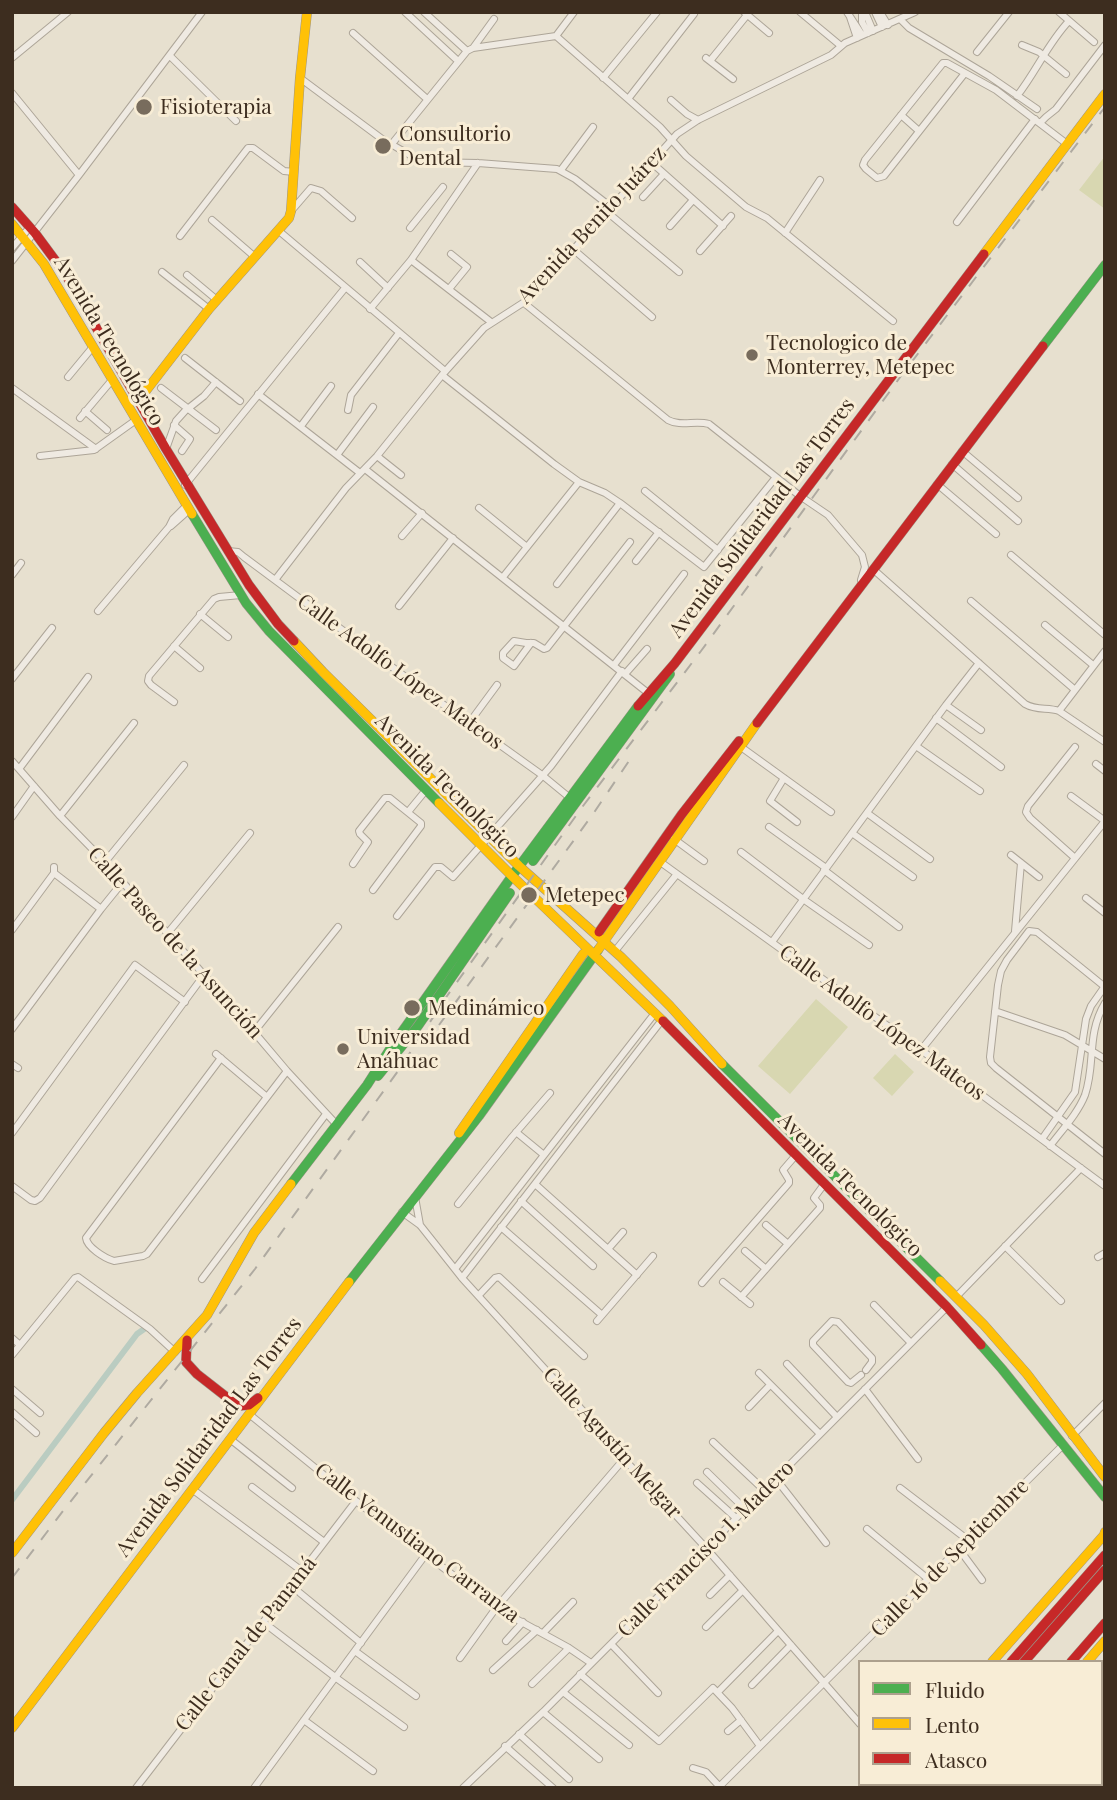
<!DOCTYPE html>
<html>
<head>
<meta charset="utf-8">
<style>
  body { margin:0 }
  #map { position:relative; width:1117px; height:1800px; overflow:hidden; background:#e7e0cf; font-family:"Playfair Display",serif }
  canvas { display:block }
  .frame { position:absolute; inset:0; border:14px solid #3d2d1f; pointer-events:none }
  .legend { position:absolute; left:858px; top:1660px; width:245px; height:126px; box-sizing:border-box; background:#f8edd6; border:2px solid #ada08d; margin:0; padding:9px 12px; list-style:none; font-size:21px; color:#3d2d1f }
  .legend li { display:flex; align-items:center; gap:14px; height:35px }
  .legend b { width:35px; border:2px solid #ada08d }
</style>
</head>
<body>
<div id="map">
<canvas width="1117" height="1800"></canvas>
<div class="frame"></div>
<ul class="legend">
<li><b style="height:9px;background:#4caf50"></b>Fluido</li>
<li><b style="height:9px;background:#ffc107"></b>Lento</li>
<li><b style="height:9px;background:#c62828"></b>Atasco</li>
</ul>
</div>
<script>
const ctx = document.querySelector('canvas').getContext('2d');
ctx.lineJoin = 'round';
function fillPath(path, color) {
  ctx.fillStyle = color;
  ctx.fill(path, 'evenodd');
}
function stroke(path, color, width, dash) {
  ctx.strokeStyle = color;
  ctx.lineWidth = width;
  ctx.lineCap = dash ? 'butt' : 'round';
  ctx.setLineDash(dash || []);
  ctx.stroke(path);
}
function drawText(font, color, halo, rows, align = 'center') {
  ctx.font = font + ' "Playfair Display",serif';
  ctx.lineWidth = 6;
  ctx.setLineDash([]);
  ctx.textBaseline = 'middle';
  ctx.strokeStyle = halo;
  ctx.fillStyle = color;
  for (const [text, x, y, turn = 0] of rows) {
    ctx.save();
    ctx.translate(x, y);
    ctx.rotate((+turn || 0) * Math.PI / 180);
    ctx.textAlign = isNaN(turn) ? turn : align;
    if (halo) ctx.strokeText(text, 0, 0);
    ctx.fillText(text, 0, 0);
    ctx.restore();
  }
}
fillPath(new Path2D(`
  M1105,156v53l-26,-19z
  M816,999l32,28 -58,67 -32,-28z
  M895,1054l19,18 -22,24 -19,-18z`), '#d8d7b1');
stroke(new Path2D(`
  M12,1500l125,-166 10,-7`), '#baccc1', 6);
const street = new Path2D(`
  M405,12l53,49
  M424,12l43,39
  M744,12l25,21
  M800,12l41,34
  M847,12l15,23
  M862,12v10l6,11
  M865,12l8,19
  M875,12l7,15
  M880,12l8,13
  M1059,12l35,30
  M850,17l7,21
  M900,19l9,9 80,48 48,33
  M353,33l74,66
  M556,36l104,91 26,29 60,51 21,11 126,103
  M556,36l18,-24
  M1022,45l17,7 27,22
  M473,48l21,-29
  M977,52l32,-40
  M170,56l66,65
  M12,58l56,-46
  M706,58l27,21
  M710,61l37,-46
  M965,73l-81,103 -7,2 -11,-9 -3,-4 2,-5 78,-97h4l49,27 71,54
  M300,78l82,61 35,20 12,3 49,1 79,6 18,10 36,28
  M603,78l54,-66
  M12,93l67,82
  M1017,96c19,-24 31,-53 52,-75
  M628,99l66,-85
  M671,100l16,14 11,6
  M901,115l18,16
  M1040,123l6,-6 10,-8 49,-64
  M391,145l76,-94 6,-3 83,-12
  M651,162l72,64
  M561,170l32,-43
  M643,197l21,-23
  M292,210l19,-22 10,3 31,27
  M607,212l72,60
  M212,220l43,37
  M957,222l78,-103
  M670,226l23,-26
  M410,228l33,-41
  M279,231l166,140
  M785,233l35,-53
  M180,236l68,-88h5l31,23 10,1
  M12,248l18,-21
  M574,250l78,67
  M700,251l31,-35
  M411,260l80,62
  M12,261l67,-86 123,-163
  M360,262l28,26
  M162,272l47,37
  M187,275l30,25
  M449,289l18,-22 -16,-13
  M524,303l144,117c13,7 27,0 41,4l91,72 28,19 34,40 3,12 -4,13
  M370,309l41,-49 67,-97
  M185,358l55,43
  M442,375l112,89 25,18 26,11 15,10 84,64 72,-90
  M68,377l24,-29
  M12,388l84,61
  M161,388l55,42
  M258,394l102,79
  M348,410l3,-15 48,-62
  M85,411l22,19
  M80,418l32,-38
  M174,425l16,14 -8,12
  M301,426l30,-40
  M166,449l10,-28 9,-10 19,-15 12,-14
  M962,451l56,47
  M337,455l36,-48
  M40,456l54,-6 42,-30
  M377,456l24,19
  M952,464l66,57
  M365,469l283,224
  M937,484l59,50
  M185,485l160,-197
  M645,491l73,59
  M479,508l48,39
  M171,526l18,-16
  M402,536l20,-23
  M228,551l10,1 6,5 179,133 119,85 28,23
  M1011,555l94,80
  M636,561l23,-29
  M874,570l151,134c12,7 22,3 34,7l46,31
  M12,575l9,-12
  M503,577l76,-95
  M275,580l71,-92 31,-32 65,-81 42,-47 45,-29 148,-165 21,-14 133,-65 14,-12 70,-31
  M557,584l63,-81
  M971,601l103,88
  M399,606l54,-68
  M98,611l71,-84 4,-8 13,-13
  M200,614l28,23
  M1045,625l48,40
  M531,643l-17,23 -11,-8v-5l11,-12 12,2h8l10,6 3,-1 83,-106
  M174,646l26,22
  M614,665l70,-91
  M625,674l22,-25
  M12,679l40,-51
  M174,702l-23,-17 -3,-4 1,-5 65,-77 5,-2 22,-2
  M946,705l35,25
  M1059,711l46,-60
  M936,718l65,49
  M469,723l28,-38
  M916,746l64,45
  M741,747l90,65
  M1075,747l-47,59 -2,6 4,6 45,40
  M12,761l48,55 45,46 149,170 33,39 50,54
  M1096,764l9,7
  M19,769l69,-92
  M784,778l-14,23 27,21
  M408,812l18,-22
  M867,813l63,46
  M60,816l74,-93
  M12,817l22,-31
  M769,827l57,41
  M852,833l61,44
  M674,839l30,22
  M741,852l62,47 66,46
  M1011,855l28,22
  M659,861l262,189 184,136
  M105,862l79,-97
  M353,864l15,-22 -8,-8 -1,-3 26,-33h5l31,25v3l-48,64
  M824,870l75,57
  M54,873l47,36
  M1086,898l19,15
  M397,916l38,-49h6l12,10 98,-111 71,-95
  M12,930l42,-57v-6
  M1015,931l6,-68
  M167,934l83,-101
  M772,942l174,-237 33,-42
  M615,951l62,-77
  M135,965l50,37
  M1105,987l-68,-55 -8,-1 -22,29 -6,11 -3,14 -8,72 1,6 5,5 109,86
  M995,1011l70,24 40,24
  M12,1029l89,-120 21,-26
  M254,1032l84,-105
  M921,1050l184,-229 -34,-25
  M216,1054l51,43
  M221,1058l-135,180c1,9 18,20 28,23l29,-5 4,-2 140,-183
  M12,1064l6,4
  M516,1132l28,23
  M12,1133l123,-168
  M1042,1139l33,-47 11,-73 5,-13 14,-20
  M1050,1146c12,-16 28,-33 35,-51 11,-32 1,-60 20,-92
  M535,1184l102,91
  M12,1186l19,14 4,1 5,-3 164,-223
  M415,1197l5,28
  M521,1201l72,65
  M458,1204l54,-67 38,-44
  M402,1212l18,13 42,53 121,133 41,48 82,89 154,176
  M766,1225l22,19
  M501,1227l101,88
  M1005,1246l56,55
  M608,1249l15,-17
  M745,1251l21,18
  M1098,1257l7,-4
  M455,1269l200,-256
  M462,1278l200,-258
  M202,1279l124,-165
  M723,1282l27,22
  M702,1283l87,-100v-3l-6,-10 13,-15
  M479,1295l16,-17 4,-1 85,79
  M741,1297l79,-89v-3l-6,-7 11,-15
  M956,1297l125,-129
  M874,1305l37,38
  M597,1321l56,-65
  M12,1338l8,7
  M12,1355l63,-77 3,-1 72,52 25,23
  M787,1364l50,53
  M759,1373l61,61
  M861,1375l-10,8 -3,-1 -35,-37v-4l19,-20 6,1 34,36v4l-6,8
  M12,1389l28,24
  M865,1389l53,70
  M749,1407l21,-22
  M12,1412l24,21
  M249,1414l107,87 140,107 73,40 22,15
  M1072,1436l33,-33
  M230,1439l62,49
  M713,1442l51,48
  M707,1472l38,37
  M776,1479l50,64
  M697,1483l39,35
  M252,1487l72,55
  M900,1488l68,52
  M192,1489l110,82
  M867,1529l61,50
  M959,1549l23,31
  M300,1593l61,50
  M710,1595l20,-20
  M263,1622l76,58 65,47
  M706,1627l37,-37
  M543,1633l30,-31
  M506,1641l17,-19
  M611,1644l47,49
  M355,1651l61,45
  M460,1658l36,-50 128,-149
  M493,1670l44,-40
  M580,1674l79,67 54,-53 19,20 28,38
  M532,1684l37,-36
  M752,1685l39,-40
  M563,1692l66,53
  M718,1692l60,-61
  M543,1712l56,47
  M304,1720l69,51
  M728,1731l13,-11
  M519,1734l50,45
  M505,1746l48,42
  M693,1768l13,4 13,14
  M136,1788l220,-287
  M254,1788l172,-234
  M463,1788l80,-76 404,-405
  M718,1788l345,-343`);
const fast = new Path2D(`
  M1043,346l62,-81
  M192,514l54,89 23,28 170,172
  M533,861l137,-187
  M722,1064l218,217
  M378,1076l40,-50 92,-133
  M291,1184l76,-99 25,-39 120,-170 126,-170
  M349,1282l130,-166 119,-166
  M981,1345l21,24 103,128
  M880,1788l3,-4
  M915,1788l3,-4
  M963,1788l3,-4`);
const slow = new Path2D(`
  M12,224l32,40 148,250
  M984,254l121,-160
  M138,401l71,-92 80,-91 2,-7 9,-133 7,-66
  M294,641l29,31 196,194 102,91 49,49 52,58
  M439,803l73,73 151,145
  M598,950l159,-227
  M459,1133l124,-179
  M940,1281l44,44 43,49 78,103
  M1104,1535l1,-3
  M12,1553l92,-120 33,-40 70,-78 47,-82 37,-49
  M992,1662l113,-128
  M1087,1662l18,-21
  M12,1728l337,-446
  M976,1788l5,-4
  M1019,1788l3,-4`);
const jam = new Path2D(`
  M12,207l23,26 31,42 100,174 83,136 29,39 16,17
  M638,706l37,-43 309,-409
  M757,723l286,-377
  M599,932l83,-118 57,-73
  M663,1021l284,286 34,38
  M187,1340l-1,22 11,12 41,32 11,-1 9,-7
  M1011,1662l94,-107
  M1024,1662l81,-92
  M1071,1662l34,-39
  M1101,1693l4,-4`);
stroke(street, '#ada598', 8);
stroke(fast, '#9c9488', 10);
stroke(slow, '#9c9488', 10);
stroke(jam, '#9c9488', 10);
stroke(street, '#efeae2', 6);
stroke(fast, '#4caf50', 9);
stroke(slow, '#ffc107', 9);
stroke(jam, '#c62828', 9);
stroke(new Path2D(`
  M439,1025l154,-211 38,-56
  M12,1578l51,-67 192,-242 143,-198 49,-75 136,-190 118,-155 200,-275 204,-269
  M1101,1665l4,-4
  M993,1788l3,-4`), '#afaaa1', 2, [12, 12]);
for (const [x, y, r, color] of [
  [144,107,9,"#786c5d"],
  [383,146,9,"#786c5d"],
  [752,355,7,"#786c5d"],
  [529,895,9,"#786c5d"],
  [412,1008,9,"#786c5d"],
  [343,1049,7,"#786c5d"]
]) {
  const dot = new Path2D();
  dot.arc(x, y, r, 0, 2 * Math.PI);
  ctx.fillStyle = color;
  ctx.fill(dot);
  stroke(dot, '#f8edd6', 2.5);
}
drawText('21px', '#3d2d1f', '#f8edd6', [
  ["Fisioterapia",160,107],
  ["Consultorio",399,134],
  ["Dental",399,158],
  ["Tecnologico de",766,343],
  ["Monterrey, Metepec",766,367],
  ["Metepec",545,895],
  ["Medinámico",428,1008],
  ["Universidad",357,1037],
  ["Anáhuac",357,1061]
], 'left');
drawText('21px', '#3d2d1f', '#f8edd6', [
  ["Avenida Benito Juárez",592,225,-47],
  ["Avenida Tecnológico",109,341,59],
  ["Avenida Solidaridad Las Torres",762,518,-53],
  ["Calle Adolfo López Mateos",400,672,36],
  ["Avenida Tecnológico",447,786,45],
  ["Calle Paseo de la Asunción",175,943,48],
  ["Calle Adolfo López Mateos",882,1023,36],
  ["Avenida Tecnológico",850,1185,45],
  ["Avenida Solidaridad Las Torres",209,1437,-53],
  ["Calle Agustín Melgar",612,1443,48],
  ["Calle Venustiano Carranza",417,1543,37],
  ["Calle Francisco I. Madero",706,1549,-45],
  ["Calle 16 de Septiembre",950,1558,-45],
  ["Calle Canal de Panamá",246,1644,-52]
]);
</script>
</body>
</html>
